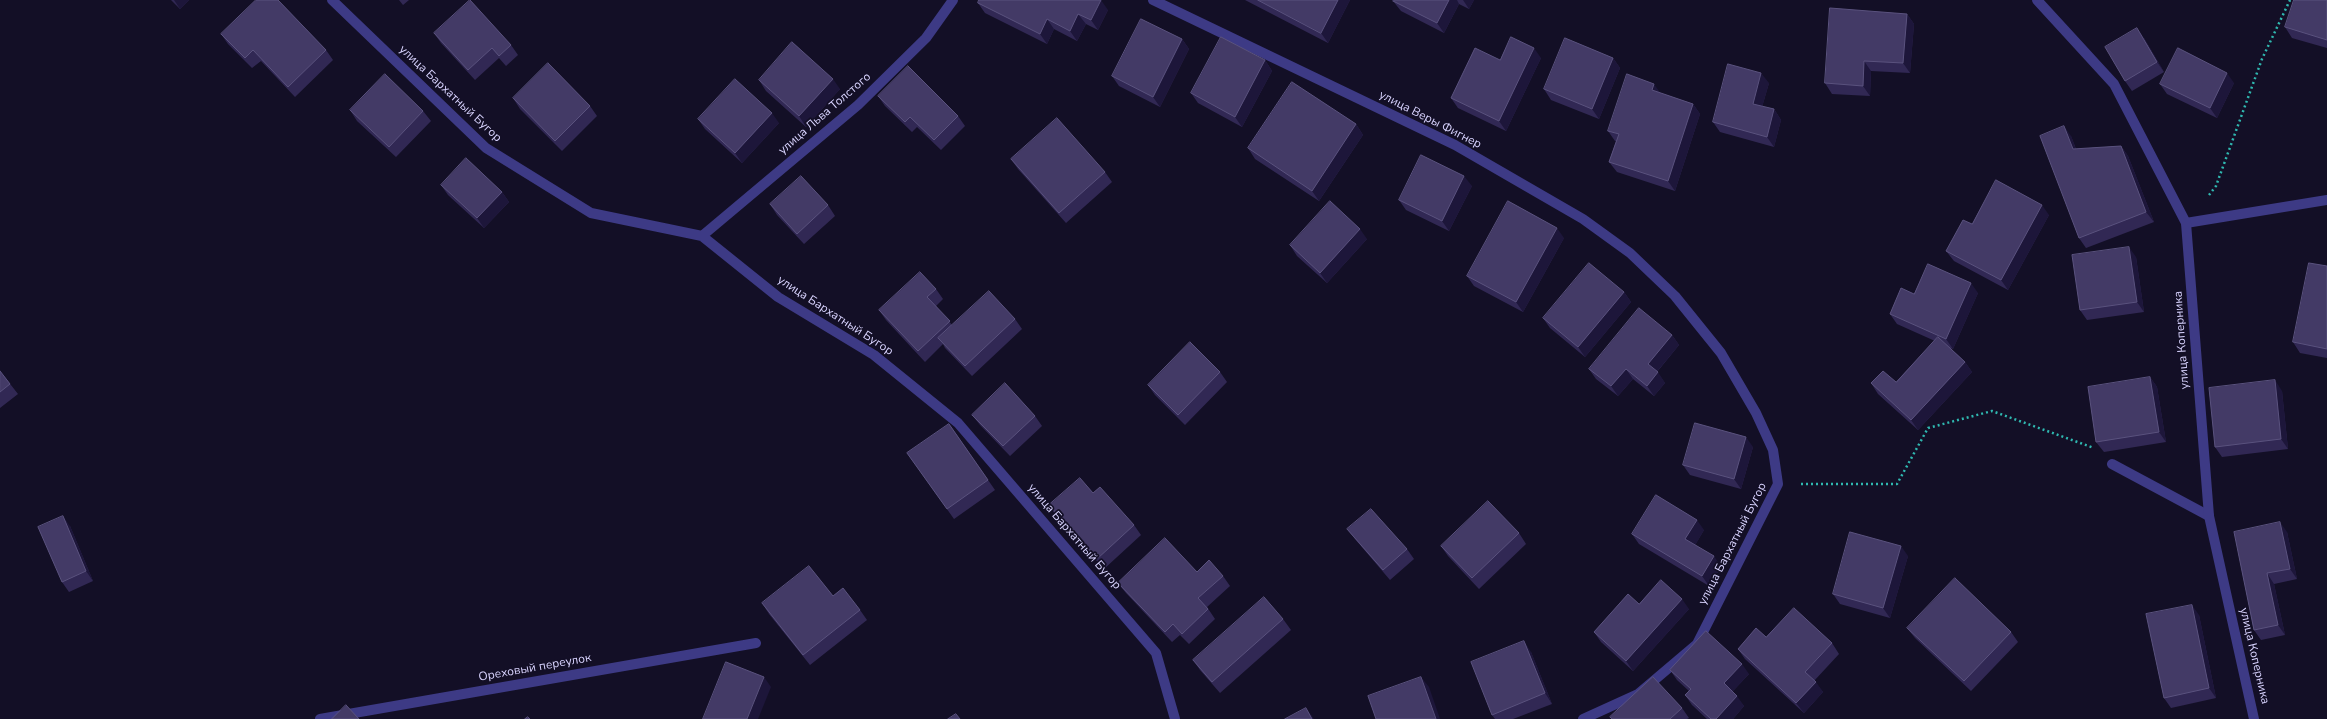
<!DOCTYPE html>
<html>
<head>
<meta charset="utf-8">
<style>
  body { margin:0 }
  canvas { display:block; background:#130f26 }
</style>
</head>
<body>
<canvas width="2327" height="719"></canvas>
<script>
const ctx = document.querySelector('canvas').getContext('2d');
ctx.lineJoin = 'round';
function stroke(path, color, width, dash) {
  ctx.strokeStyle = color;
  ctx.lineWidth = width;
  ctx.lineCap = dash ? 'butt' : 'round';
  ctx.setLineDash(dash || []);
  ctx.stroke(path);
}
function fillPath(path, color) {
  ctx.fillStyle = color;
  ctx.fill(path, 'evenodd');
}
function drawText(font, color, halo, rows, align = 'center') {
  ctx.font = font + ' "Nunito Sans",sans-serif';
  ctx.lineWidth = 3.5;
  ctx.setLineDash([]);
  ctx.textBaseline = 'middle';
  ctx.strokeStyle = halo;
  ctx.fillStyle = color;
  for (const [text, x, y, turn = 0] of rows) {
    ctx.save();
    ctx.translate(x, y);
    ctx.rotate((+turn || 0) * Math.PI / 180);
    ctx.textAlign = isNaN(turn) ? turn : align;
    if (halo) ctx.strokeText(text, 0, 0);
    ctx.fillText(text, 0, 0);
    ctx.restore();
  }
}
stroke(new Path2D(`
  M2209,195l7,-9 46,-127 28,-59
  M1801,484h96l31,-56 64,-17 102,37`), '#2fb8b0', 2.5, [2, 3]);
stroke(new Path2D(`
  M2186,223l141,-23
  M2112,464l97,52`), '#3d3a85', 10);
stroke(new Path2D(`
  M332,0l154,148 105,65 111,23 76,61 96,58 84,68 198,230 19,66
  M1153,0l302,145 128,74 47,34 45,43 46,57 35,60 17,37 5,34 -81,160 -59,50 -55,25
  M2037,0l77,84 72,139 23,293 45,203
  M702,236l156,-131 68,-67 27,-38
  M320,719l436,-76`), '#3d3a85', 10);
fillPath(new Path2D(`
  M171,0h18l-9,9z
  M399,0h10l-6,5z
  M1245,0h105l-22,43z
  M1394,0h80l-5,9 -10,-5 -15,29 -43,-22 -8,-10z
  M2327,0v48l-35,-10 -7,-11z
  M978,3l130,7 -10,20 -12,-6 -9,17 -23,-12 -7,15 -62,-31z
  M1907,14l7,10 -4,49 -39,-2 -1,25 -38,-2 -7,-11z
  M434,33l77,12 7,10 -12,11 -7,-8 -24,22 -34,-37z
  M221,34l105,16 7,10 -38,37 -34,-36 -9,7 -24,-24z
  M2144,38l20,34 -32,19 -7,-10z
  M1182,39l7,10 -29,58 -41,-21 -7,-10z
  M1541,58l-35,73 -48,-23 -7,-10 49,-38z
  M1613,58l7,10 -21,51 -48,-19 -7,-11z
  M1265,60l7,11 -30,56 -44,-24 -7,-10z
  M759,80l81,9 -34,38 -40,-36z
  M1769,83l-7,24 12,2 7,11 -7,27 -54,-15 -7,-10z
  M2234,83l-17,35 -50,-24 -7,-10z
  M1660,93l33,11 7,10 -25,77 -58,-19 -8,-10 7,-21h-1l-7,-10z
  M878,96l80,20 7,10 -24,24 -24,-23 -5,5 -27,-26z
  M513,98l77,8 7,10 -35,35 -42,-42z
  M350,110l73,1 8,10 -35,36 -39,-36z
  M698,119l81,4 -37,40 -37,-34z
  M1356,124l7,11 -44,66 -64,-42 -7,-11z
  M2071,136l5,13 45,-3 7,10 26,66 -68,26 -7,-10z
  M1011,159l94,13 7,10 -46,41 -48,-54z
  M441,185l61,7 7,10 -25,26 -36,-33z
  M1472,186l-23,45 -43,-21 -7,-10z
  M770,204l58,1 7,11 -31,28 -27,-29z
  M2049,215l-41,75 -54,-29 -8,-10 26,-27z
  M1564,238l-41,74 -49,-26 -7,-10z
  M1367,239l-40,44 -30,-27 -7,-11z
  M2136,257l8,55 -57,8 -7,-10z
  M2327,266v92l-27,-5 -7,-11z
  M936,289l7,10 -7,7 16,19 63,-6 7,10 -50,47 -27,-28 -2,-4 -18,18 -39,-42 -7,-10z
  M1624,292l7,10 -46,55 -35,-29 -7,-10z
  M1978,293l-25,56 -3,-1 15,14 7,10 -54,58 -40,-36 -7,-11 25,-1 39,-41 -38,-17 -7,-10 24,-20z
  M1672,335l7,10 -22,27 8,11 -11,13 -21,-17 -15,17 -22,-17 -7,-10z
  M0,371l18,23 -18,14z
  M1220,372l7,10 -42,43 -30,-30 -7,-10z
  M2150,377l7,10 9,55 -62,10 -8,-10z
  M2282,391l6,58 -66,8 -7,-10z
  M972,415l63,1 7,10 -32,30 -30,-31z
  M949,424l46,66 -41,29 -47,-66z
  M1753,447l-12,42 -51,-14 -7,-10z
  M1093,493l41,32 7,10 -37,34 -48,-53 -7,-11z
  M70,526l23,55 -24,11 -7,-10z
  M1347,529l60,20 7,10 -24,21 -35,-41z
  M1704,530l-9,15 26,22 -12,19 -70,-42 -7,-10z
  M2234,532h53l10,47 -23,5 11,51 -24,5 -7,-10z
  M1519,533l7,11 -47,45 -31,-33 -7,-10z
  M1908,556l-18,62 -50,-14 -7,-10z
  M1197,572l26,4 7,10 -23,21 8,12 -26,25 -9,-9 -8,7 -46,-49 -8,-10z
  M833,596l27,14 7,10 -57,45 -41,-51 -7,-11z
  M1639,604l50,5 -56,62 -32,-29 -7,-10z
  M2199,615l17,83 -45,10 -7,-10z
  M1283,619l8,11 -71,63 -20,-23 -7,-10z
  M1907,628l104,4 7,10 -47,49 -56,-53z
  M1766,637l66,6 7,11 -25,27 9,11 -19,21 -59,-54 -7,-10z
  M1531,652l21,52 -39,15h-18l-3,-4z
  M1670,670l79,4 -17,18 12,14 -11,13h-26l-15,-14 -7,-10 4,-4 -12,-11z
  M1682,708l7,10 -2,1h-76z`), '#312854');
fillPath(new Path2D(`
  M174,0h15l-9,9z
  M1101,0l7,10 -10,20 -7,-10z
  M1338,0h12l-22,43 -7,-10z
  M1449,0h8l2,4 -15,29 -7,-10z
  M1463,0h11l-5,9z
  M1078,14l8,10 -9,17 -7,-10z
  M1907,14l7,10 -4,49 -7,-10z
  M1047,19l7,10 -7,15 -7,-10z
  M2137,28l7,10 20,34 -7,-10z
  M1182,39l7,10 -29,58 -7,-10z
  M1534,48l7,10 -35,73 -7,-10z
  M1613,58l7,10 -21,51 -7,-10z
  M1265,60l7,11 -30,56 -7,-10z
  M1864,61l7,10 -1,25 -7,-10z
  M1761,73l8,10 -9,31 -7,-10z
  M2227,73l7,10 -17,35 -7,-10z
  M833,79l7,10 -34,38 -7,-11z
  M1654,84l7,10 -9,-4z
  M1693,104l7,10 -25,77 -7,-10z
  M1774,109l7,11 -7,27 -7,-10z
  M772,113l7,10 -37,40 -7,-10z
  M1356,124l7,11 -44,66 -7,-10z
  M2064,126l7,10 9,24 -7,-11z
  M2121,146l7,10 26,66 -8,-10z
  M1464,176l8,10 -23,45 -7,-10z
  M502,192l7,10 -25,26 -7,-10z
  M2042,205l7,10 -41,75 -7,-10z
  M1557,228l7,10 -41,74 -7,-10z
  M1360,229l7,10 -40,44 -7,-10z
  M2129,247l7,10 8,55 -7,-10z
  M1971,283l7,10 -25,56 -7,-10z
  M1624,292l7,10 -46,55 -7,-10z
  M1672,335l7,10 -24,29 -7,-10z
  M1965,362l7,10 -54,58 -7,-10z
  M1626,369l7,10 -15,17 -7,-10z
  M1658,372l7,11 -11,13 -7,-10z
  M2150,377l7,10 9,55 -7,-10z
  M2275,380l7,11 6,58 -7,-10z
  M1746,437l7,10 -12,42 -7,-10z
  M63,516l7,10 23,55 -7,-10z
  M1697,520l7,10 -11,19 -8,-10z
  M2280,522l7,10 10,47 -7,-10z
  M1901,546l7,10 -18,62 -7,-10z
  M1714,556l7,11 -12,19 -7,-10z
  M2267,573l7,11 11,51 -7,-10z
  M1682,599l7,10 -56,62 -7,-10z
  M2192,605l7,10 17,83 -7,-10z
  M1524,641l7,11 21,52 -7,-11z
  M1742,664l7,10 -18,19 -7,-10z
  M764,677l7,10 -13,32h-11z
  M1421,677l8,10 11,32h-4z
  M1816,682l7,10 -19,21 -8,-10z
  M1737,696l7,10 -11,13h-17z
  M1306,708l8,11h-2z`), '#1d163a');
const building = new Path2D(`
  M256,0h22l48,50 -38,37 -35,-37 -8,8 -24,-24z
  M470,0l41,45 -12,11 -7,-8 -24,22 -34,-37z
  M979,0h122l-10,20 -13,-6 -8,17 -23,-12 -7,15 -62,-31z
  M1258,0h80l-17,33z
  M1394,0h55l-12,23 -44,-22z
  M2294,0h33v40l-42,-13z
  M1830,8l77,6 -4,49 -39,-2 -1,25 -38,-3z
  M1141,19l41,20 -29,58 -41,-21z
  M2137,28l20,34 -32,19 -20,-34z
  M1221,37l44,23 -30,57 -44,-24z
  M1511,37l23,11 -35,73 -48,-23 24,-50 25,12z
  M1565,38l48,20 -21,51 -48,-20z
  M792,42l41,37 -34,37 -40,-36z
  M2178,48l49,25 -17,35 -50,-24z
  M548,63l42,43 -35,35 -42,-43z
  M1728,64l33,9 -8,31 21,5 -7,28 -54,-15z
  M908,66l50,50 -24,24 -24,-23 -5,5 -27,-26z
  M385,74l38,37 -34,36 -39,-37z
  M1627,74l27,10 -2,6 41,14 -25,77 -59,-19 10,-28 -11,-3z
  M735,79l37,34 -37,40 -37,-34z
  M1292,82l64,42 -44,67 -64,-43z
  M1057,118l48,54 -46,41 -48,-54z
  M2064,126l9,23 48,-3 25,66 -67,26 -39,-102z
  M1421,155l43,21 -22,45 -43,-21z
  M466,158l36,34 -25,26 -36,-33z
  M801,176l27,29 -31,29 -27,-30z
  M1996,180l46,25 -41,75 -55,-29 17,-31 9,4z
  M1330,201l30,28 -40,44 -30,-28z
  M1508,201l49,27 -41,74 -49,-26z
  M2129,247l8,55 -57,8 -8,-55z
  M1589,263l35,29 -46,55 -35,-29z
  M2309,263l18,3v83l-34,-7z
  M1928,264l43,19 -25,56 -56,-25 11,-26 13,6z
  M920,272l16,17 -9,8 23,24 -32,30 -39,-41z
  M989,291l26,28 -50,47 -27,-28z
  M1639,308l33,27 -24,29 10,8 -11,14 -21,-17 -15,17 -22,-17z
  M1938,337l27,25 -54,58 -40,-37 12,-12 13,11z
  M1190,342l30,30 -42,43 -30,-30z
  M0,371l10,13 -10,8z
  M2150,377l9,55 -63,10 -8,-55z
  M2275,380l6,59 -66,8 -6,-59z
  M1005,383l30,33 -32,30 -31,-31z
  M1695,423l51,14 -12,42 -51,-14z
  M949,424l39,56 -41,29 -40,-56z
  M1080,478l13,15 7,-6 34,38 -37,34 -48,-54z
  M1656,495l41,25 -12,19 29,17 -12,20 -70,-42z
  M1488,501l31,32 -47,45 -31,-32z
  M1371,509l36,40 -24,21 -36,-41z
  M63,516l23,55 -24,11 -24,-55z
  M2280,522l10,47 -23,4 11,52 -24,5 -20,-98z
  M1850,532l51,14 -18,62 -50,-14z
  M1165,538l32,34 12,-12 14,16 -25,22 10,11 -26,25 -9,-10 -8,8 -47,-49z
  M809,566l24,30 10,-8 17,22 -57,45 -41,-52z
  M1955,578l56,54 -47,49 -57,-53z
  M1661,580l21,19 -56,62 -32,-29 34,-38 11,10z
  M1264,597l19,22 -71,63 -19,-22z
  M2192,605l17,83 -45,10 -18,-84z
  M1794,608l38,35 -27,29 11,10 -20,21 -58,-54 18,-21 10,9z
  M1706,631l36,33 -18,19 13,13 -21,23h-5l-26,-24 6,-6 -21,-19z
  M1524,641l21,52 -53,22 -21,-53z
  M726,662l38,15 -17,42h-44z
  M1421,677l15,42h-60l-8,-23z
  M1653,677l29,31 -12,11h-58l-2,-2z
  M346,705l13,14h-27z
  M1306,708l6,11h-27z
  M956,714l4,5h-12z
  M528,717l2,2h-5z`);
fillPath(building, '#433a66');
stroke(building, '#5a527e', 1);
drawText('12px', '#d9d4ff', '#130f26', [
  ["улица Бархатный Бугор",450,94,43],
  ["улица Льва Толстого",825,114,-41],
  ["улица Веры Фигнер",1430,120,27],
  ["улица Бархатный Бугор",835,316,33],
  ["улица Коперника",2182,340,-94],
  ["улица Бархатный Бугор",1074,537,49],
  ["улица Бархатный Бугор",1733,544,-63],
  ["улица Коперника",2254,656,77],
  ["Ореховый переулок",535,668,-10]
]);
</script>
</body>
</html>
